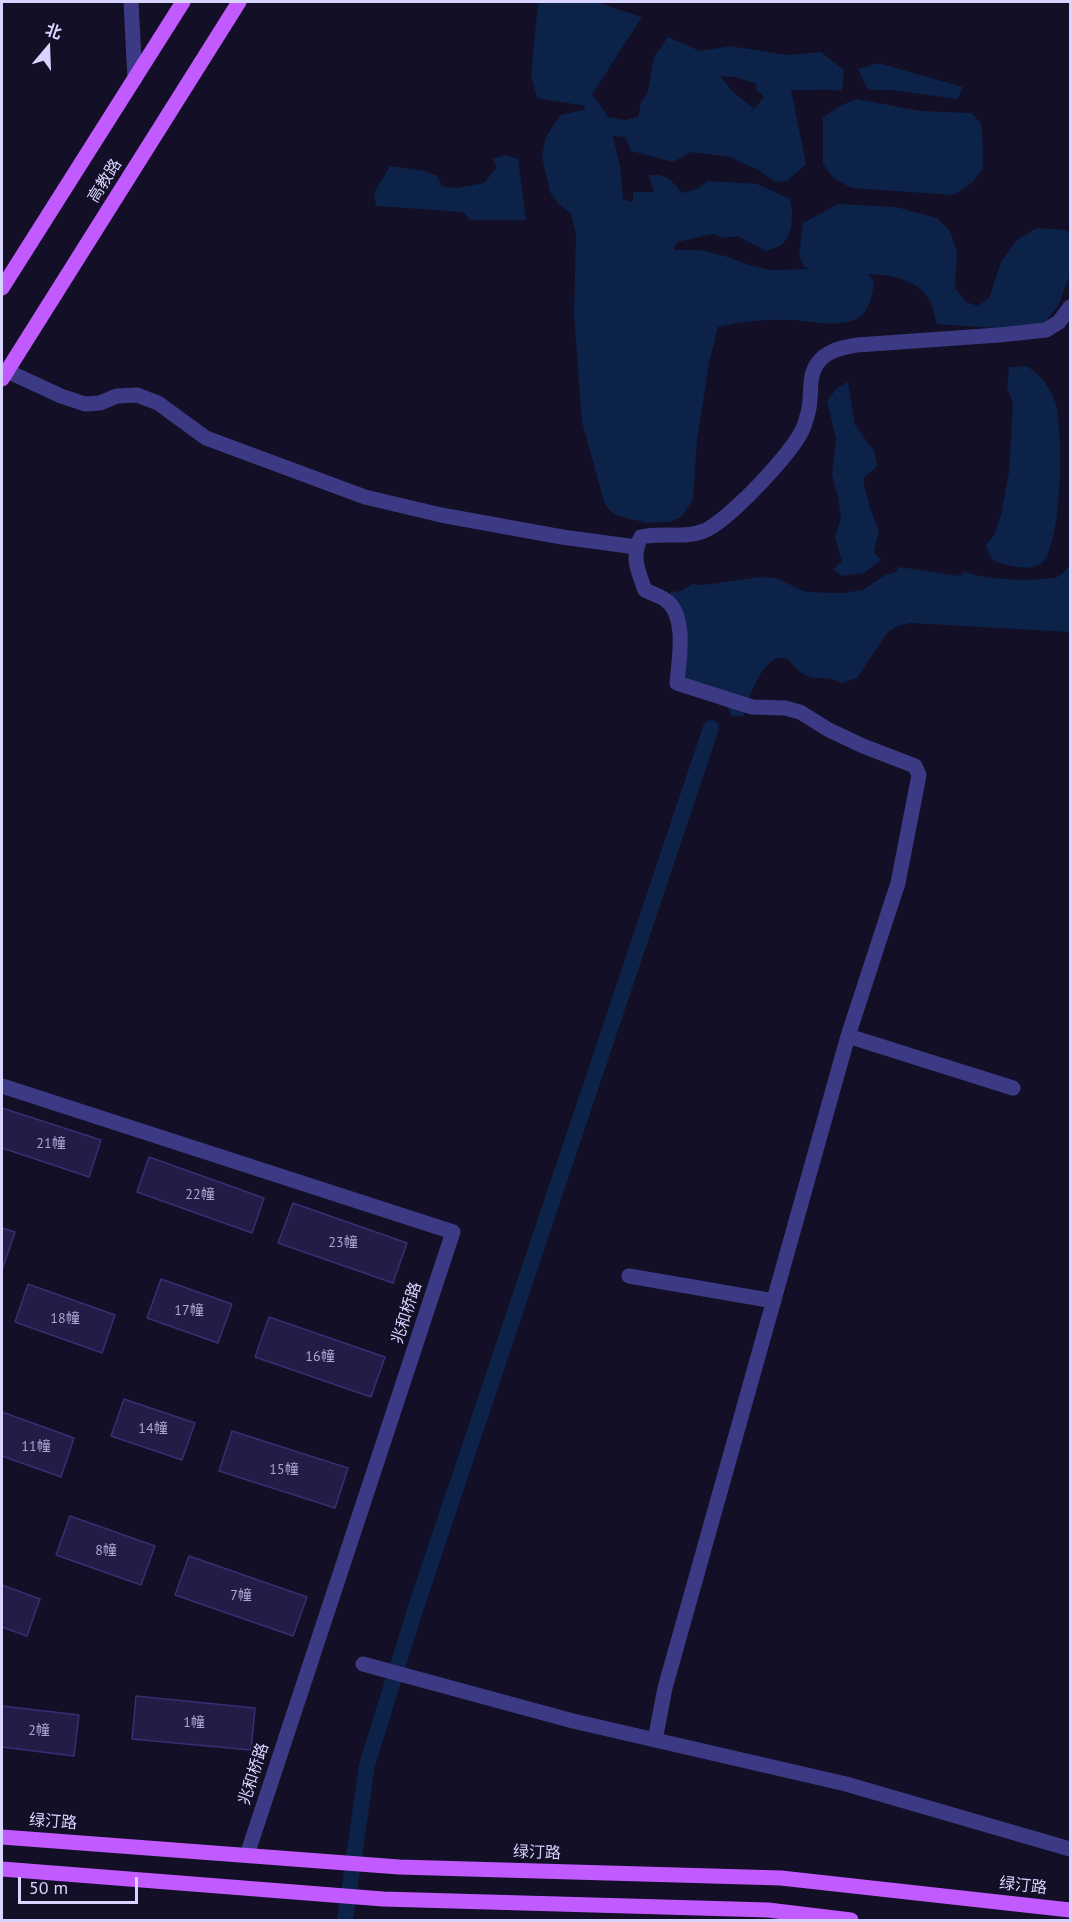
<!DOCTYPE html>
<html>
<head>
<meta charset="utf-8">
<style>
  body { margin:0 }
  #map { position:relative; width:1072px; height:1922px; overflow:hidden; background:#130f26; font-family:"PT Sans","Noto Sans SC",sans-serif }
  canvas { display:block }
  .frame { position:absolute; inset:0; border:3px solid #d9d4ff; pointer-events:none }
  .north { position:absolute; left:18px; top:18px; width:60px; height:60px; -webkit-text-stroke:4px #130f26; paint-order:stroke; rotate:19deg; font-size:16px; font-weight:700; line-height:24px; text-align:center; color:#d9d4ff }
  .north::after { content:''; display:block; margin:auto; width:21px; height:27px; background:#d9d4ff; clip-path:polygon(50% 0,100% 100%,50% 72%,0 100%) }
  .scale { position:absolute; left:18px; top:1877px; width:120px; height:27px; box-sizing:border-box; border:3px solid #d9d4ff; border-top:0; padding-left:8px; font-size:18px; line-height:21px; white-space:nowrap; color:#d9d4ff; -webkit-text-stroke:4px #130f26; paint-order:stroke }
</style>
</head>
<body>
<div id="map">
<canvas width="1072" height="1922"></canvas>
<div class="frame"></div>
<div class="north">北</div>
<div class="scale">50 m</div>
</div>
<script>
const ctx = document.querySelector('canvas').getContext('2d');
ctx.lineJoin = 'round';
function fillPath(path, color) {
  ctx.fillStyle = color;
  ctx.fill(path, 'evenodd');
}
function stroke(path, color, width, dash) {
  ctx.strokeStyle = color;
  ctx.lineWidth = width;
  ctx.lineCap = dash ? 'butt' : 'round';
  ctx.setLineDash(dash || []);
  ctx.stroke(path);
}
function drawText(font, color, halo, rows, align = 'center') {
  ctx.font = font + ' "PT Sans","Noto Sans SC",sans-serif';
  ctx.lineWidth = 4.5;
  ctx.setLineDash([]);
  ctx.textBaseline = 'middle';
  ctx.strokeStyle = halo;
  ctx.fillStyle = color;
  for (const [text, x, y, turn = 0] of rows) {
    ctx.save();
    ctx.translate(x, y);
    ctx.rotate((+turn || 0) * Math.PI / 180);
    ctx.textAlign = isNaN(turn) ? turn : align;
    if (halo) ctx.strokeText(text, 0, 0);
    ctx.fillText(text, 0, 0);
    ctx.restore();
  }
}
fillPath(new Path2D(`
  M538,2h58l46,15 -53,82 4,-4 15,22 17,3 13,-3 3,-14 7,-11 6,-35 14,-20 32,14 30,-5 58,9 33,-3 23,18 -2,21c-18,-3 -33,0 -51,-1l15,74 -19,17 -12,1 -15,-11 -30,-14 -39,-5 -18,10 -42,-11 -6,-14 -12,-1 7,30 3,33 10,3v-10h21l-5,-17c16,-2 24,6 33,18l15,-4 11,-8 49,3 33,15c4,14 3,38 -10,47 -4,2 -10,3 -14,5l-28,-15 -13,2 -12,-4 -36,8 -3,8h26l25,6 27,10 19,4 38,-1 -5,-2 -5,-11 4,-33 35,-19 58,3 41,11 13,13 7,21 -2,36 11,14 12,4 11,-8 12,-36 15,-21 20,-13 30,2 4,5v39l-12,32 -21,25 -100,-7c-2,-6 -3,-13 -5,-19 -11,-26 -40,-30 -65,-31l7,6c-1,16 -6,37 -23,41 -20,6 -41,0 -60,-1 -25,-1 -48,1 -73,7l-9,36 -12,77 -4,60 -12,17 -11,5 -23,1 -32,-8 -10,-10 -23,-83 -8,-107 2,-81 -5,-20 -13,-11 -8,-11 -8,-35 3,-18 15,-24 23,-5 3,-4 -49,-8 -6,-23zM721,76l13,1 23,7 -2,4 9,9 -10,12 -23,-19z
  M878,63l85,24 -5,12 -67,-9h-23l-10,-21z
  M856,99l65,12 51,2 10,12 1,43 -10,14 -20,13 -101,-7 -19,-10 -10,-14v-47l17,-11z
  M506,155l12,4 8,61h-56l-7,-8 -87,-6 -2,-13 16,-27 35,5 12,5 5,10 14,2 28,-5 13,-16 -5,-8z
  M1027,366c14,11 21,17 28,35 9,25 8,152 -16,164 -10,5 -22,2 -32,0 -13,-2 -18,-7 -21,-20l8,-10 7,-20 8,-43 4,-69 -6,-16 2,-20z
  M848,382l7,43 19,26 3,15 -14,13 6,26 10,26 -5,21 7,8 -17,13 -22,3 -9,-6 9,-9 -7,-24 6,-19 -3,-21 -6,-22 4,-36 -9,-38 10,-13z
  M1070,565v67l-160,-9 -13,3 -10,7 -30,45 -15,5c-14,-8 -25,-2 -37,-8 -7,-4 -13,-11 -18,-17 -1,0 -9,0 -10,0 -17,6 -30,44 -34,59l-11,-1c-5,-10 -12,-26 -23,-31 -9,-4 -16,-1 -24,-8l1,-25 -5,-34 -15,-7 5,-19 10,-1 11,-7 11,1 57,-8 16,1 30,14 36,1 21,-3 22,-15 11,-3 2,-5c21,2 41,7 62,9l4,-5c16,9 74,11 93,6 5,-2 9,-8 13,-12z`), '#0c2248');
stroke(new Path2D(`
  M345,1920l22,-155 50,-161 294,-876`), '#0c2248', 16);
const building = new Path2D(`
  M2,1108l99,32 -12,37 -87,-29z
  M149,1157l115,41 -12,35 -115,-41z
  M293,1203l114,40 -14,40 -115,-40z
  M2,1228l13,4 -13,38z
  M161,1279l71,25 -14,39 -71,-25z
  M28,1284l87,31 -13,38 -87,-31z
  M269,1317l116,40 -14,40 -116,-40z
  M124,1399l71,24 -13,37 -71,-24z
  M2,1412l72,26 -13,39 -59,-21z
  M232,1431l116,37 -13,40 -116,-37z
  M70,1516l85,30 -14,39 -85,-30z
  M189,1556l118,41 -14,39 -118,-41z
  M2,1585l38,14 -13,37 -25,-9z
  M136,1696l119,12 -4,42 -119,-11z
  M2,1706l77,9 -5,41 -72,-9z`);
fillPath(building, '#241b47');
stroke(building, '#3b2d73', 1.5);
stroke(new Path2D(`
  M131,2l4,77
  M7,371l54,25 24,8 15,-1 17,-7 20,-1 21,8 48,35 159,59 76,18 121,22 74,10
  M848,1036l165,52
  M2,1086l451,146 -206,623
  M629,1276l145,25
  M363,1664l210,57 273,63 224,65
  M655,1740l10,-52 183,-652 50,-153 21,-108 -4,-9 -52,-20 -34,-16 -29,-18 -15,-4 -33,-1 -75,-24c2,-23 10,-65 -10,-82 -6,-5 -15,-7 -22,-11 -7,-18 -14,-34 -4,-53 20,-5 43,2 63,-6 25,-11 91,-80 100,-105 2,-6 4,-12 5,-18 3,-15 -1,-31 8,-44 9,-14 25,-16 40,-19l142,-10 47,-5 13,-8 11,-15`), '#3d3a85', 15);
stroke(new Path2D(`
  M2,288l181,-286
  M2,379l237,-377
  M2,1837l397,30 382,11 289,32
  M2,1869l381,30 385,11 83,10`), '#c25bff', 15);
drawText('14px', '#aca6d1', null, [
  ["21幢",51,1144],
  ["22幢",200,1195],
  ["23幢",343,1243],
  ["17幢",189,1311],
  ["18幢",65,1319],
  ["16幢",320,1357],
  ["14幢",153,1429],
  ["11幢",36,1447],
  ["15幢",284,1470],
  ["8幢",106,1551],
  ["7幢",241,1596],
  ["1幢",194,1723],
  ["2幢",39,1731]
]);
drawText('16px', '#d9d4ff', '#130f26', [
  ["高教路",105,181,-58],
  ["兆和桥路",407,1313,-72],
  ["兆和桥路",254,1774,-72],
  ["绿汀路",53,1822,4],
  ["绿汀路",537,1853,2],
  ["绿汀路",1023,1886,6]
]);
</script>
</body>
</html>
